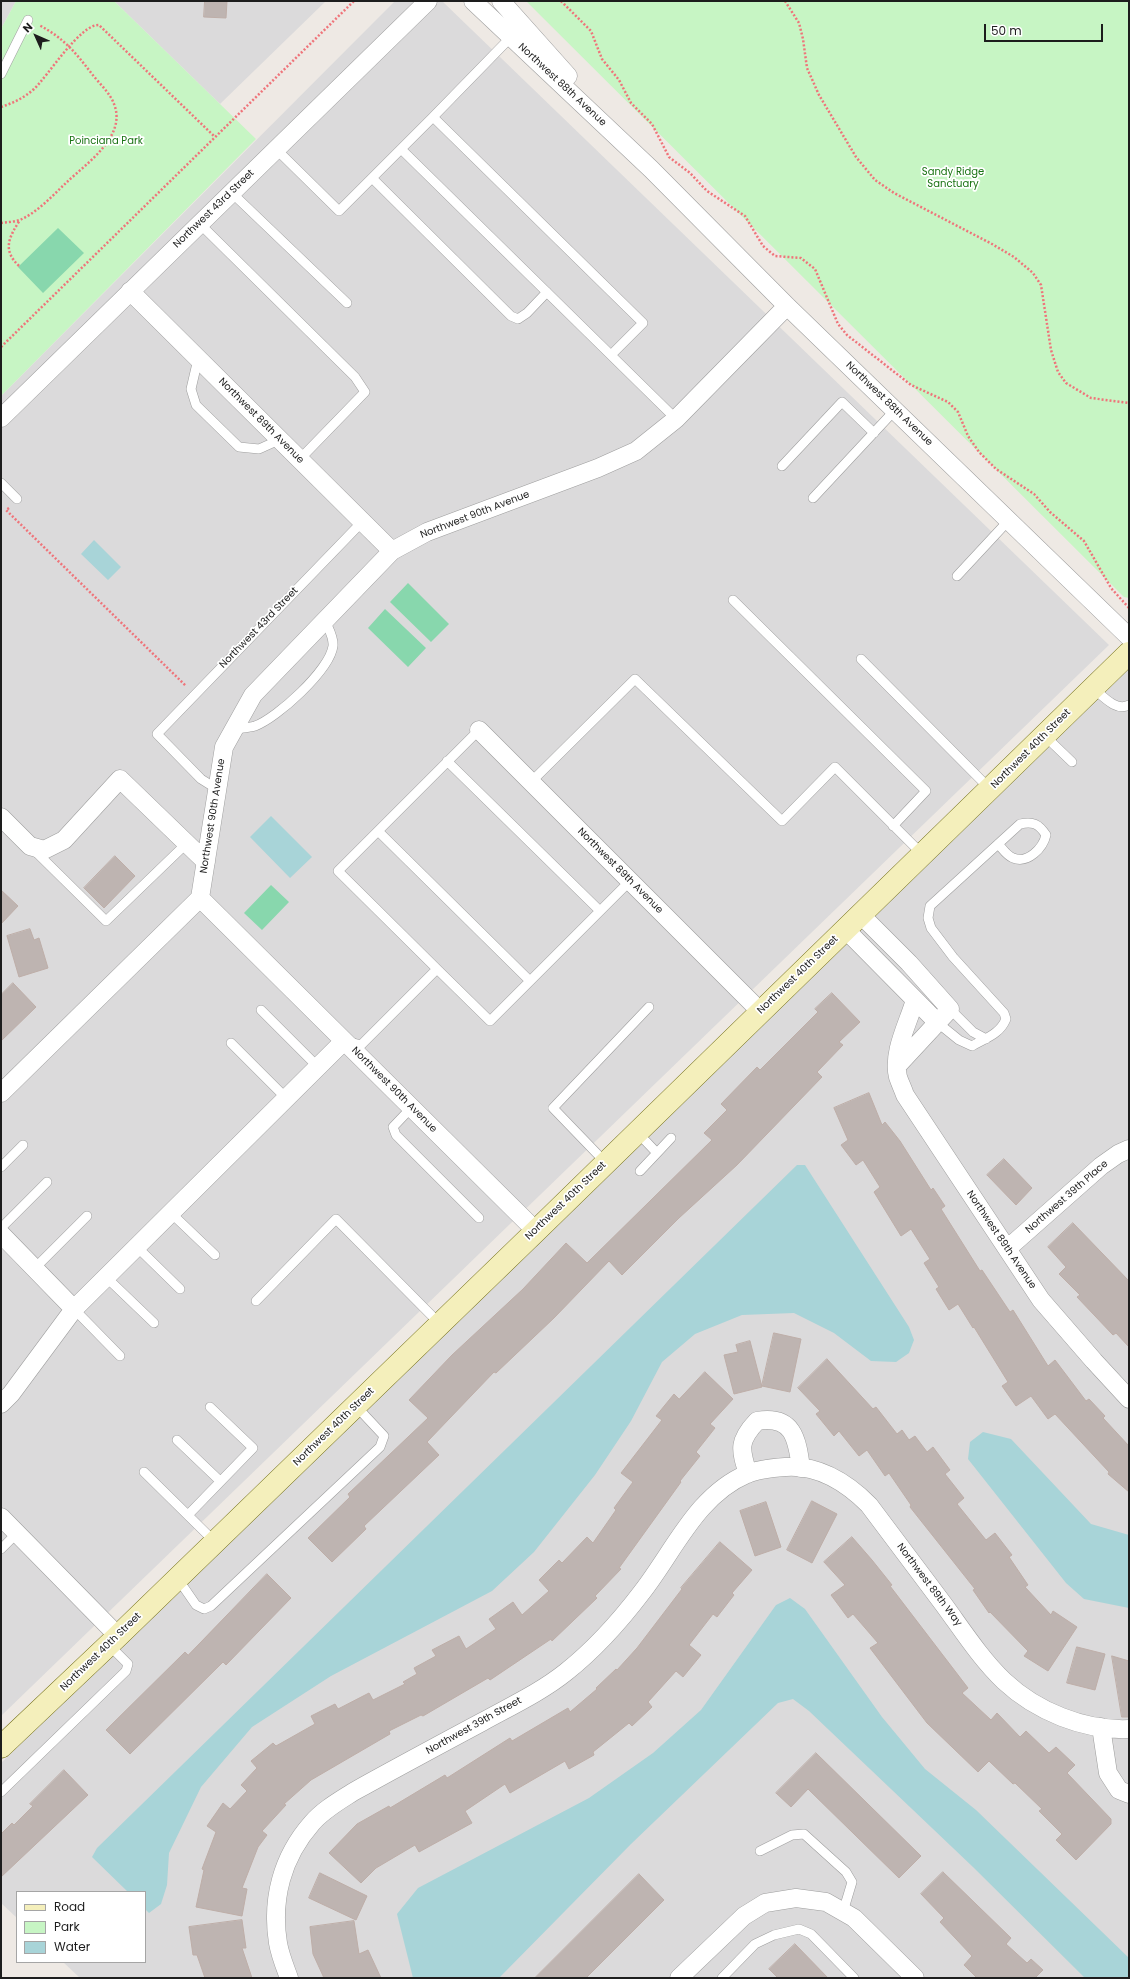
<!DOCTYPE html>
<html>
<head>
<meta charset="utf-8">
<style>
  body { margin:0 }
  #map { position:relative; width:1130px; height:1979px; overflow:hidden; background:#eee9e4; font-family:Poppins,sans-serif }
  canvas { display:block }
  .frame { position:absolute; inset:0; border:2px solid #1d1d1d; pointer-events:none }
  .legend { position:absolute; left:16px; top:1891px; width:130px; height:72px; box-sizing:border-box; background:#fff; border:1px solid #a5a5a5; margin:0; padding:5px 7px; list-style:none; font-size:12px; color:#1d1d1d }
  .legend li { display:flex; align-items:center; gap:8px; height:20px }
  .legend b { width:20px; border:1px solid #a5a5a5 }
  .north { position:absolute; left:16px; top:16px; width:40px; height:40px; -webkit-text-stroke:3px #fff; paint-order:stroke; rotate:315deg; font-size:11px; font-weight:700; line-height:16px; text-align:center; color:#1d1d1d }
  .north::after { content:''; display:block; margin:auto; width:14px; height:18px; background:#1d1d1d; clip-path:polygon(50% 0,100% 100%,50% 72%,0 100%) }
  .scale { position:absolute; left:984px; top:24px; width:119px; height:18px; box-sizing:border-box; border:2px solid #1d1d1d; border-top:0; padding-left:5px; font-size:12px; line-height:14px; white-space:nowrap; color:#1d1d1d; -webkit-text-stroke:3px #fff; paint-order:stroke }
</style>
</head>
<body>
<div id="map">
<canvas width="1130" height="1979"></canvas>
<div class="frame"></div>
<ul class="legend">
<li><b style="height:5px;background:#f4efbb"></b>Road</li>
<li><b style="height:11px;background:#c7f5c4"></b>Park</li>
<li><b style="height:11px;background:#a8d4d8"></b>Water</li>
</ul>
<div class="north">N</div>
<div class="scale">50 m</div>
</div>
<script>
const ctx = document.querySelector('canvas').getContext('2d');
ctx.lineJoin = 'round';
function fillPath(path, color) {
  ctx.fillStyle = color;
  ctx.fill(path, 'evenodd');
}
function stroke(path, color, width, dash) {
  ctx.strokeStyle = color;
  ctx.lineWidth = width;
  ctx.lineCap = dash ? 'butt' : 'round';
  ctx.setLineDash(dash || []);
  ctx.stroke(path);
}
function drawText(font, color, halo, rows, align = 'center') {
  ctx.font = font + ' Poppins,sans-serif';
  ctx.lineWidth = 3.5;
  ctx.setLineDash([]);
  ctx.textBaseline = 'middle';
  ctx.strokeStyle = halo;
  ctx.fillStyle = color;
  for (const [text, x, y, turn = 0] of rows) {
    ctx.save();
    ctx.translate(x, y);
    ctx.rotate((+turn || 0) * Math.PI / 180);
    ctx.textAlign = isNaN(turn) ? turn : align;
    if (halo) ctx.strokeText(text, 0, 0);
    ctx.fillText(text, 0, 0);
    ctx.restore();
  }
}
fillPath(new Path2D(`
  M1,1h15l-15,28z
  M114,1h212l-106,103z
  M395,1h47l667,644 -1108,1071v-1320z
  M1129,666v1312h-1049l-17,-16h82v-70h-128v26l-16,-15v-140z`), '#dbdadb');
fillPath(new Path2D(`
  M16,1h98l142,138 -255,257v-367z
  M526,1h603v597l-5,-1z`), '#c7f5c4');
fillPath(new Path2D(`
  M58,228l26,25 -41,40 -25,-26z
  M408,583l41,41 -18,18 -41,-40z
  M385,609l41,39 -18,19 -40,-39z
  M271,885l18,17 -27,28 -18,-17z`), '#88d7ad');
fillPath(new Path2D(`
  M94,540l27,27 -13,13 -27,-26z
  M271,816l41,41 -22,21 -40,-41z
  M797,1165h8l104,162 5,13 -5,13 -13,9 -25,-1 -37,-28 -40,-20 -52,2 -47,19 -33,28 -31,59 -36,54 -61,77 -42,39 -161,85 -79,51 -51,60 -32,66 -2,32 -6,19 -12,9 -4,-4v-17h-17l-36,-35 5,-9z
  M983,1432l28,7 80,85 38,11v73l-45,-9 -18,-16 -98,-124 2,-17z
  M790,1598l15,11 77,108 43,52 51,41 153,148v20h-44l-112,-111 -164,-156 -16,-12 -15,4 -147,141 -132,134h-86l-16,-64 21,-26 171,-90 64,-45 48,-43 75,-105z`), '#a8d4d8');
const building = new Path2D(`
  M205,1h22l-1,17 -22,-1z
  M115,856l20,20 -31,32 -20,-20z
  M1,890l17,16 -17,18z
  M30,929l4,11 5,-2 9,30 -29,9 -12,-41z
  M13,983l23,24 -35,34v-46z
  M832,993l28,29 -21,20 4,3 -26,27 5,5 -85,88 -58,53 -57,57 -13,-14 -55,57 -58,55 -2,-1 -67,70 12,13 -75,71 2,3 -34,33 -24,-24 42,-41 -2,-3 80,-76 -19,-18 43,-45 71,-66 43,-46 21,20 125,-123 -8,-7 23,-23 -6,-6 36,-37 3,3 58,-58 -3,-3z
  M869,1093l13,32 3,-3 15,19 31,49 2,-2 12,18 -4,3 39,62 2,-1 28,42 3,-2 35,56 7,-6 31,41 3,-2 16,17 -2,2 26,28v46l-21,-18 1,-2 -54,-58 -7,5 -17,-23 -15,10 -14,-20 6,-4 -34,-55 -1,1 -15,-24 -9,6 -13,-21 3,-2 -15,-24 6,-4 -19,-30 -10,7 -27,-44 6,-5 -17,-27 -7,5 -15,-20 7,-5 -14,-32z
  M1004,1159l28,29 -16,17 -29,-30z
  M1073,1223l56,58v66l-13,-14 -3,2 -36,-38 3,-2 -21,-21 7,-7 -18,-20z
  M774,1333l27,6 -11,53 -28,-6z
  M750,1341l12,46 -28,7 -10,-39 14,-3 -2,-7z
  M827,1359l46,50 3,-2 21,27 5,-4 7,10 6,-4 12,16 6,-5 17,23 -5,4 19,24 -7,6 29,36 9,-7 17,22 -3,2 19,28 -3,2 26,28 2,-4 24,16 -29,44 -24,-15 4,-5 -38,-39 -1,1 -16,-23 2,-1 -65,-82 1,-2 -22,-32 -4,3 -18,-26 -8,6 -20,-25 -5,5 -18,-22 4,-3 -22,-23z
  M705,1372l28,27 -23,25 5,4 -19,24 4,4 -20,25 1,1 -62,86 2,1 -26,27 2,2 -45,43 -1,-2 -61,41 -2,-2 -65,38 -2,-1 -32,16 1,3 -79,46 -27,24 2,1 -24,26 5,4 -9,12 -16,41 5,1 -5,27 -46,-9 8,-37 -2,-1 14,-37 -9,-6 16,-23 7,6 17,-18 -6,-6 16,-17 -6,-7 22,-18 3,3 39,-22 -4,-8 24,-12 3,5 31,-16 4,7 32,-16 -2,-2 14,-8 -3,-6 22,-12 -4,-6 27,-14 7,13 30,-20 -7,-10 24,-17 9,13 27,-24 -10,-11 20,-20 3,3 25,-26 6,6 23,-33 -2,-2 19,-26 -12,-9 41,-53 -6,-4 18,-22 5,5z
  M812,1501l25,13 -25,49 -25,-13z
  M766,1502l15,45 -26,9 -15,-45z
  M852,1537l20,23 20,25 -2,1 78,102 -6,5 29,27 6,-7 23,24 6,-6 23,22 7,-6 19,18 -8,8 44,46v5l-35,36 -20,-20 6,-6 -23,-23 3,-2 -27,-26 -2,1 -24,-23 -11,11 -51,-49 -57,-75 8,-5 -25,-29 -5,4 -17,-23 14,-10 -21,-23z
  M720,1542l32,28 -20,23 2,2 -17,22 -4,-3 -24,31 12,10 -18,22 -7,-6 -28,31 4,5 -20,19 -3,-3 -36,29 1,3 -25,14 -4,-8 -55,32 -5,-9 -40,27 7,12 -53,29 -4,-7 -39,23 -15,15 -32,-30 28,-29 32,-18 1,2 55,-33 2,3 63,-40 2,3 56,-33 2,4 27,-23 -1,-1 20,-19 1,1 20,-22 45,-59 -1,-1z
  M267,1574l24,24 -65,67 -3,-3 -93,92 -24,-24 79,-78 3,3z
  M1077,1647l28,7 -10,36 -28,-7z
  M1112,1656l17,5v56h-7z
  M816,1753l105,103 -22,22 -91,-89 -17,18 -15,-14z
  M64,1770l24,25 -87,82v-43l11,-11 2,2 19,-19 -3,-2z
  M943,1872l68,66 -5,6 21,19 4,-4 12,11 -8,8h-58l-13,-13 8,-9 -32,-34 4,-4 -23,-24z
  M320,1873l47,23 -11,24 -47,-22z
  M639,1874l25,26 -78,78h-51z
  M242,1920l4,28h-4l10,30h-47l-8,-23h-4l-4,-28z
  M354,1921l5,33 9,-4 13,28h-57l-11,-24 -3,-27z
  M795,1944l33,34h-50l-9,-9z`);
fillPath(building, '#beb4b1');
stroke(building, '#beaea8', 1);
const lane = new Path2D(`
  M1,74l27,-54
  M433,117l78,-80
  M276,149l63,62 62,-62 275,270
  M401,149l32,-32 210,206 -32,32
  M372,178l139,138 7,3 9,-6 20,-21
  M232,193l115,110
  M200,224l155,153 10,15 -66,68
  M198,359l-7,30 5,16 43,42 20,2 20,-9
  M782,466l60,-64 32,31
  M1,483l16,16
  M813,498l82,-88
  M957,576l52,-56
  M733,600l193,191 -33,35
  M861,659l129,130
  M1093,688c10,8 23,24 36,17
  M234,729c7,-1 15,-1 21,-3 22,-8 75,-56 78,-80 1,-9 -5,-18 -8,-26
  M1045,736l27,26
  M447,761l153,150
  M531,782l104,-103 147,142 53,-54 87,87
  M217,789l-16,-10 -44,-45 205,-212
  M378,831l152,150
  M35,851l71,70 81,-78
  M437,969l53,52 140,-140
  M950,1009l23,23 13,7
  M261,1010l57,57
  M938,1023l21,17 13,6c14,-8 28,-12 34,-27l-2,-6 -51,-56 -22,-29 -3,-10 2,-12 90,-82c13,-3 19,0 26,11 -3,13 -18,29 -33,23 -7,-3 -10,-9 -15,-14
  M350,1042l11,3 76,-76 -99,-98 141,-141
  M231,1043l55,55
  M412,1107l-19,20 3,8 83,83
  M637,1132l20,21 -17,18
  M657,1153l14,-15
  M606,1163l-53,-55 96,-101
  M1,1167l22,-22
  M171,1213l44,42
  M1,1228l46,-46
  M137,1247l43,42
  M34,1269l53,-53
  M106,1277l48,46
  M256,1301l80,-82 104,105
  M74,1309l46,47
  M177,1440l43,41
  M144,1472l71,70
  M188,1515l65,-67 -43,-41
  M1,1549l16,-16
  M178,1579l18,26 8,4 7,-3 169,-159 4,-11 -28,-30
  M1,1792l125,-121 2,-7 -19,-19
  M760,1851l32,-16 12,-1 42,38 6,10 -9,30
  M722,1978l33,-34 19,-9 25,-6 12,5 43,44`);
const street = new Path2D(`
  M473,1l178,168 136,137 342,331
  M501,1l67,75
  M130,291l262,260
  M1,418l427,-417
  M479,730l282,282
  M1,817l29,29 14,4 20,-10 56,-61 86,83
  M200,898l336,333
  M860,914l49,49 41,46 -52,56
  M845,929l93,94
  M915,1000c-7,24 -23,52 -17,77 2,6 5,12 7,18l136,205 53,61 35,38
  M1,1093l199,-195 24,-151 29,-52 139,-144 35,-19 171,-64 38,-17 40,-32 111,-113
  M1,1234l73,75
  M1007,1249l94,-83 17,-12 11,-5
  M1,1404l10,-10 63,-85 270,-268
  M748,1474c-8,-25 -10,-33 9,-53 36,-6 40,17 44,47
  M1,1517l117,119
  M1101,1727l7,46 11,17 10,4
  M289,1978c-4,-11 -9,-23 -11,-35 -7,-44 4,-86 34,-120 11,-13 27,-22 41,-31 43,-24 86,-47 129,-70 29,-16 59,-30 84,-50 29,-23 54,-51 76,-80 32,-41 55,-97 105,-118 12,-5 26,-6 39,-7 32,-2 61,16 83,38 25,33 50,67 75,100 19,26 37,54 60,76 32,30 80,50 125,48
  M679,1978l65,-62 21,-13 31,-5 30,4 28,16 61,60`);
const secondary = new Path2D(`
  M1,1747l117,-111 418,-405 593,-578`);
stroke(lane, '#9e9e9e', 10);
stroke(street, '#9e9e9e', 19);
stroke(secondary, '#6c680d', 23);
stroke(new Path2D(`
  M561,1l30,30 11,28 17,21 12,23 21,21 17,33 21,16 17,18 38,25 18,30 12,10 26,2 14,11 23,55 9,11 64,50 37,17 10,10 10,24 11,16 17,17 38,25 16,18 34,29 27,47 18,20
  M785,1l14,22 4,16 4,29 12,27 37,62 19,23 19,13 98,51 22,13 19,16 8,12 10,65 7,22 8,11 25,15 38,5
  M1,107c12,-4 23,-9 33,-18 14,-13 46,-65 65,-64l116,112
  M1,223c7,-1 15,-1 21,-4 17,-8 31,-24 45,-37 20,-19 60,-46 47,-78 -4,-11 -15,-21 -22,-30 -17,-22 -27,-35 -53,-49
  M19,266c-17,-16 -10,-29 1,-46
  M1,347l353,-346
  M9,508l-3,2 180,176`), '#ef747a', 2.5, [2, 2]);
stroke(lane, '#fff', 9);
stroke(street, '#fff', 18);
stroke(secondary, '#f4efbb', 22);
drawText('10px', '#1d1d1d', '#fff', [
  ["Northwest 88th Avenue",562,85,43],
  ["Northwest 43rd Street",214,209,-44],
  ["Northwest 88th Avenue",889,404,44],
  ["Northwest 89th Avenue",261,421,45],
  ["Northwest 90th Avenue",475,515,-21],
  ["Northwest 43rd Street",259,628,-46],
  ["Northwest 40th Street",1031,749,-45],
  ["Northwest 90th Avenue",213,816,-81],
  ["Northwest 89th Avenue",620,871,45],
  ["Northwest 40th Street",798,975,-44],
  ["Northwest 90th Avenue",394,1090,45],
  ["Northwest 39th Place",1067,1197,-41],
  ["Northwest 40th Street",566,1201,-44],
  ["Northwest 89th Avenue",1001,1240,56],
  ["Northwest 40th Street",334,1427,-44],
  ["Northwest 89th Way",929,1585,53],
  ["Northwest 40th Street",101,1652,-44],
  ["Northwest 39th Street",474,1726,-29]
]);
drawText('10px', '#1a7314', '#fff', [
  ["Poinciana Park",106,141],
  ["Sandy Ridge",953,172],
  ["Sanctuary",953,184]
]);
</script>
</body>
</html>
